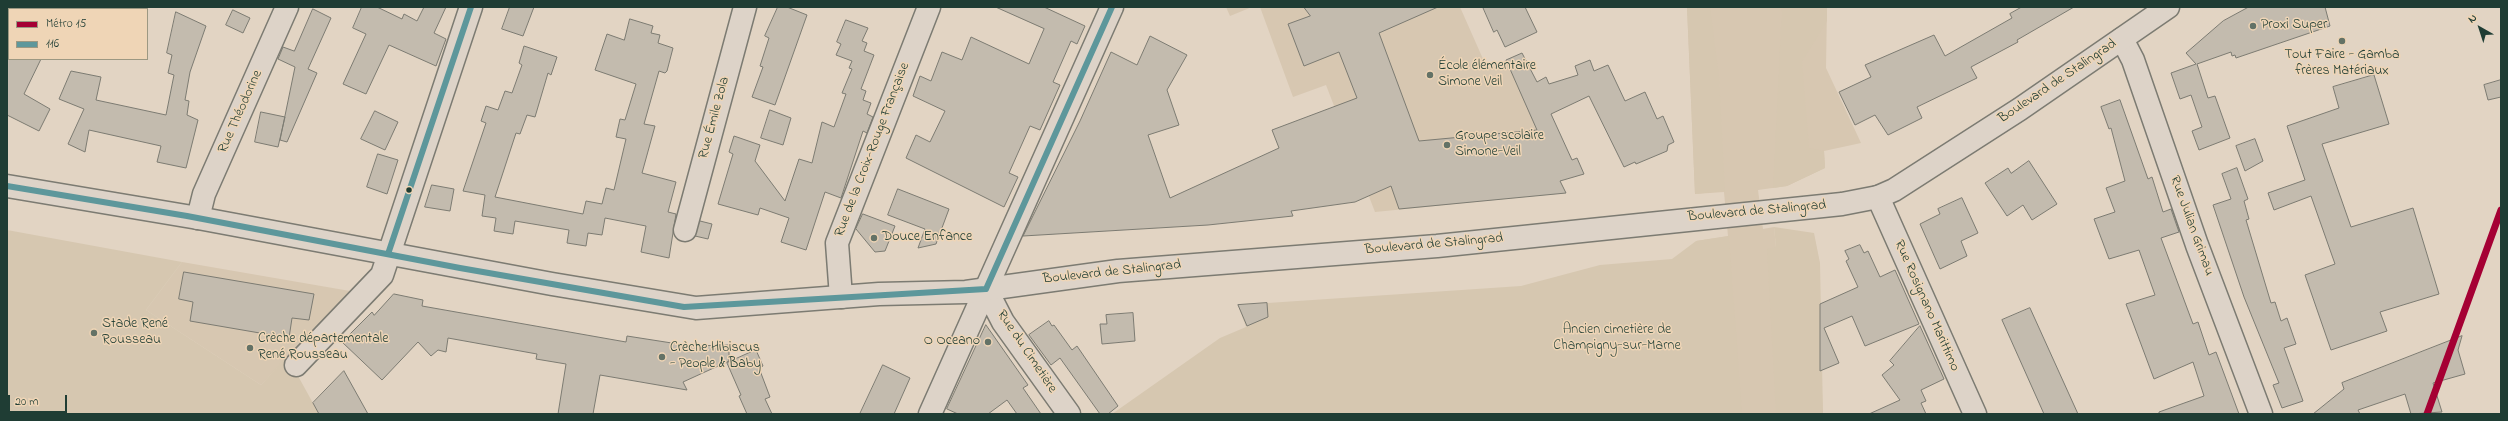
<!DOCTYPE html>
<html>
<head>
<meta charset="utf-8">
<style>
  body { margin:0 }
  #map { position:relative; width:2508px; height:421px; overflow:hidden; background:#e2d4c3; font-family:"Indie Flower",sans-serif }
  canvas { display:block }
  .frame { position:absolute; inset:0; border:8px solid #1f3d34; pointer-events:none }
  .legend { position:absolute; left:8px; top:8px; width:140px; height:52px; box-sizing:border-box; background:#efd5b6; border:1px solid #9c9882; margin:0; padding:5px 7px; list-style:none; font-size:12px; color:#1f3d34 }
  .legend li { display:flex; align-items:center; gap:8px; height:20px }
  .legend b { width:20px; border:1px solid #9c9882 }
  .north { position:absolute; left:2460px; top:8px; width:40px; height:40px; -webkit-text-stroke:3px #efd5b6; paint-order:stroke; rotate:321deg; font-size:11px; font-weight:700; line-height:16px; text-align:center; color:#1f3d34 }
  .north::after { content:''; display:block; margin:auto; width:14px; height:18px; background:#1f3d34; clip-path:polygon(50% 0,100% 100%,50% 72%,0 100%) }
  .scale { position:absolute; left:8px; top:395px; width:59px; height:18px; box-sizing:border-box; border:2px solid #1f3d34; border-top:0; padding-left:5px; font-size:12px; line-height:14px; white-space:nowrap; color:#1f3d34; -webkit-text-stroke:3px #efd5b6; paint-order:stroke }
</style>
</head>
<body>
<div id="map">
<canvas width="2508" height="421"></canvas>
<div class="frame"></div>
<ul class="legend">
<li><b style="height:5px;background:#a50034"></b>Métro 15</li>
<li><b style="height:5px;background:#5d979b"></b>116</li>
</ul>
<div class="north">N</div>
<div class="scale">20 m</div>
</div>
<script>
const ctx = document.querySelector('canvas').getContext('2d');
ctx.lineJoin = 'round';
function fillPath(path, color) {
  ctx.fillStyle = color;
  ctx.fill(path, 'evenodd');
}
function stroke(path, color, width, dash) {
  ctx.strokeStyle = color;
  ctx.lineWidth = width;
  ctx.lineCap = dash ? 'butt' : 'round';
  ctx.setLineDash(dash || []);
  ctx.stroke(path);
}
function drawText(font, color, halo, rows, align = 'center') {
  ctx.font = font + ' "Indie Flower",sans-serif';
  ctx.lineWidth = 3;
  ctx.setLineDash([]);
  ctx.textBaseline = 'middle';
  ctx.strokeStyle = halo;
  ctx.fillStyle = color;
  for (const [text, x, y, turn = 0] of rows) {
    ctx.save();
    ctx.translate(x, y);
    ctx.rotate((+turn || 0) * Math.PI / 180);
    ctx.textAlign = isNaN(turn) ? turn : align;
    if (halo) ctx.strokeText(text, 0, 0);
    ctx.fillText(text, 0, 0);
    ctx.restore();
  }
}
fillPath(new Path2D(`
  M1226,7h26l-22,9z
  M1260,7h200l27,61 19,-8 60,133 -191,19 -49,-127 -33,12z
  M1687,7h140l-1,61 35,75 -37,8 1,17 -38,18 -29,4 5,39 11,-2 2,20 45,125 2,42h-120l-7,-173 32,-5 -4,-44 -29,2z
  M182,262l168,29 -89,94 -115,-75z`), '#d7c7b1');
fillPath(new Path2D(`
  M1687,7h23l9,70 6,114 -30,3z
  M1782,7h45v14l-25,40 7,87 15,3 1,17 -38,18 -14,2z
  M1774,227l40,6 6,30 3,151h-47l-9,-165 9,-2z
  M7,230l175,32 -36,48 115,75 26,-29 32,58h-312z
  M1729,236l13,178h-630l108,-76 26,-11 -8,-22 283,-19 79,-21 72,-6 24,-18z`), '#d6c7b0');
const building = new Path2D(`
  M362,7h15l25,12 2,-5 13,7 7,-14h22l-12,26 12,6 -10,27 -47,-21 -23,49 -23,-10 23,-50 -13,-6z
  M510,7h24l-11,29 -21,-7z
  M778,7h9l20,8 -32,90 -23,-8 11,-30 -3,-1 9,-28 -4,-2z
  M996,7h48l41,19 -8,18 -6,-3 -18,41 7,3 -20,45 -10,-4 -21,47 9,4 -14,30 -98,-49 10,-23 14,7 15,-31 -32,-15 7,-20 11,5 11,-29 20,8 9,-23 58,27 15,-35z
  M1304,7h134l-59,26 40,108 118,-11 -31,-70 16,-7 15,29 9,-5 3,7 29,-9 -3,-9 15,-6 4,11 14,-6 17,36 20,-9 12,27 6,-3 11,26 -6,3 -1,6 -31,13 -1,-2 -11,5 -35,-71 -38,18 21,46 5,-2 7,16 -24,7 6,12 -167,16 -8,-23 -36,16 -64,9 2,5 -85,9 -185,11 57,-115 31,-69 26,13 13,-29 37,19 -20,35 12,35 -31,10 22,63 109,-50 -7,-18 85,-32 -18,-46 -35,14 -16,-42 22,-8z
  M1483,7h42l12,25 -32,15 -8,-17 -3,2z
  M2022,7h52l-57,33 1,2 -47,25 6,11 -60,29 5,11 -34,17 -13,-20 -20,10 -16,-33 32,-15 -6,-12 69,-30 11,21 67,-38 -2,-4z
  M2249,7h76l5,19 -94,32 -1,-3 -3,1 -1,-4 -34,12 11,34 7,-2 15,42 -31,12 -7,-19 10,-4 -11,-32 -11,4 -9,-26 25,-9 -10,-11 37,-32z
  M313,9l18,9 -23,51 9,4 -30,69 -7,-2 15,-73 -17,-8 5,-12 11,4z
  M233,10l17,8 -7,15 -17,-8z
  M176,12l30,14 -16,46 -5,28 4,1 -2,14 11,5 -12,48 -29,-6 4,-16 -72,-16 -4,22 -17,-8 16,-35 -25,-10 12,-28 30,6 -5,23 70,15 8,-40 -6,-2 4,-18 -5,-2z
  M630,19l23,7 -2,7 9,2 -2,8 15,5 -6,23 -2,2 -6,-2 -15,53 11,2 -13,47 34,9 -8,30 8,2 -7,44 -28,-6 5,-26 -41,-8 -3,17 -14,-2 -2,13 -19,-3 2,-13 -54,-9 -2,13 -19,-3 2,-13 -14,-2 3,-21 -22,-4 23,-68 -5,-2 5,-15 12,4 7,-19 7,2 10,-28 -3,-2 5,-17 33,11 -6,18 -3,-2 -13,44 -8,-2 -7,19 -4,-1 -21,64 88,17 3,-13 16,3 4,-16 8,2 12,-51 -10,-2 4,-18 5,1 11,-36 -41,-14 12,-36 17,6z
  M846,20l22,8 -6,13 5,2 -3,8 10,4 -13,34 5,2 -3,9 8,3 -4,11 6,3 -6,16 -4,-2 -22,67 -16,-6 -19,58 -25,-8 8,-24 -29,-10 -2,7 -40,-11 15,-50 -4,-2 5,-16 26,9 -5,16 30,40 14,-42 13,4 10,-41 12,5 12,-33 -4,-1 10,-24 -3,-1 3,-7 -16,-6 5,-11 -4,-2z
  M7,59h34l-17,35 26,15 -11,22 -32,-16z
  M2374,75l15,49 -67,20 29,83 62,-19 26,86 -59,18 7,19 -56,19 -26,-75 30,-11 -24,-68 -37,14 -6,-17 37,-13 -18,-54 52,-18 -6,-21z
  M2501,80v17l-13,3 -4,-15z
  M2120,100l28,79 4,-2 11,35 8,-3 8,23 -18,6 32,86 5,-2 11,33 7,-3 23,62h-80v-2l45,-16 -11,-34 -39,17 -28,-75 29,-9 -16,-45 -30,9 -15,-40 21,-7 -9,-24 19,-7 -14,-53 -2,1 -8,-22z
  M770,110l21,8 -8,27 -22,-7z
  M375,111l23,11 -13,28 -24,-11z
  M261,112l24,5 -7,30 -23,-5z
  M2255,139l8,22 -18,10 -9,-25z
  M378,154l20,6 -11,34 -20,-7z
  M2029,161l28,43 -25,16 -9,-15 -16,11 -22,-33 23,-15 3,5z
  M2237,168l11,31 -4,2 5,18 -3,1 25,83 4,-1 6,19 6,-3 9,26 -12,4 19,53 -21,7 -9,-23 6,-2 -35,-86 -31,-92 18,-6 -9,-25z
  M432,185l22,4 -4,22 -25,-4z
  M898,189l51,20 -13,35 -18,4 7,-19 -37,-14z
  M1962,198l16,35 -17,8 6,15 -27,13 -20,-45 20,-10 -2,-5z
  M863,214l32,12 -10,25 -10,1 -19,-23z
  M700,221l12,3 -4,15 -13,-3z
  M1860,245l4,8 4,-2 12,26 15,-7 24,54 -54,22 -13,-30 -28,12 15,35 -19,8v-67l38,-17 -12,-26 3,-2 -4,-8z
  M184,272l130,22 -5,26 -17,-2 -3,20 -99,-17 3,-19 -14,-3z
  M394,294l29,6 -1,6 204,36 1,-6 64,10 38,-1v16l-46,21 4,8 -87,-15 -7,39h-35l8,-50 -30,-5 1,-5 -89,-16 -2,14 -8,-2 -7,6 -13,-14 -36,38 -40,-38 30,-30 2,3z
  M1267,303l1,14 -21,9 -9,-21z
  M2030,308l48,106h-34l-42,-94z
  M1133,313l2,28 -33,3 -2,-20h7l-1,-9z
  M1049,321l3,5 2,-1 18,25 5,-4 41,60 -10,8h-8l-40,-56 -9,7 -22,-30z
  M986,325l42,60 -5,3 18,26h-24l-10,-14 -19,14h-30l-11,-5z
  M1920,326l24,53 -23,11 5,11 -5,2 5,11h-57l31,-14 -18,-25 12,-10 -4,-4z
  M2462,336l-4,14 7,24 -32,9 9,29 -31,2 -6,-20 -47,16 2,4h-47l31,-25 -2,-6z
  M756,350l7,16 -4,2 11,29 -5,2 7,15h-25l-8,-18 2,-1 -14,-32z
  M883,365l27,13 -16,36h-34z
  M344,371l24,43h-49l-6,-11z`);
fillPath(building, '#c3bbae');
stroke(building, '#7c7b72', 1);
const minor = new Path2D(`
  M2122,39l11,21 64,185 64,169
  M1878,197l97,217
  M198,218l6,-24 83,-187
  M685,230l60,-223
  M986,289l17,33 66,92
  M841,297l-4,-54 92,-236
  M296,365l86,-90 89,-268
  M930,414l182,-407`);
const major = new Path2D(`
  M7,186l191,32 354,66 144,24 183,-14 87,-2 152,-21 319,-25 405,-42 36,-7 16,-7 126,-81 148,-102`);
stroke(minor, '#7c7b72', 25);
stroke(major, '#7c7b72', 25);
stroke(minor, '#ddd3c8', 22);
stroke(major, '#ddd3c8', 22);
stroke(new Path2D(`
  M7,186l180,30 273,52 224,39 302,-18
  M388,254l83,-247
  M986,289l126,-282`), '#5d979b', 6);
stroke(new Path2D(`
  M2427,414l74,-204`), '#a50034', 7);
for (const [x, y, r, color] of [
  [2253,26,4,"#637266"],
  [2342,41,4,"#637266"],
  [1430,75,4,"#637266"],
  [1447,145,4,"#637266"],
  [409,190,3.5,"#1f3d34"],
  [874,238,4,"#637266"],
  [94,333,4,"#637266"],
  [988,342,4,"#637266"],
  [250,348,4,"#637266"],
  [662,357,4,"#637266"]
]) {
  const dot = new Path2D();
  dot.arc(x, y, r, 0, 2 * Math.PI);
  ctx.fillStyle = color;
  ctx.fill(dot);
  stroke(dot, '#efd5b6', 1.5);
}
drawText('14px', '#1f3d34', '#efd5b6', [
  ["Proxi Super",2261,26],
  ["Tout Faire - Gamba",2342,56,"center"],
  ["frères Matériaux",2342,72,"center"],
  ["École élémentaire",1438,67],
  ["Simone Veil",1438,83],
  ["Groupe scolaire",1455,137],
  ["Simone-Veil",1455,153],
  ["Douce Enfance",882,238],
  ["Stade René",102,325],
  ["Rousseau",102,341],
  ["Crèche départementale",258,340],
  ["René Rousseau",258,356],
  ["O Oceano",980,342,"right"],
  ["Crèche Hibiscus",670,349],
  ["- People & Baby",670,365]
], 'left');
drawText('14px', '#1f3d34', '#efd5b6', [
  ["Boulevard de Stalingrad",2058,82,-34],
  ["Rue Théodorine",241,112,-66],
  ["Rue Émile Zola",715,118,-75],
  ["Rue de la Croix-Rouge Française",873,150,-69],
  ["Boulevard de Stalingrad",1757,212,-5],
  ["Rue Julian Grimau",2191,226,70],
  ["Boulevard de Stalingrad",1434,245,-5],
  ["Boulevard de Stalingrad",1112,273,-6],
  ["Rue Rosignano Marittimo",1926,306,66],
  ["Rue du Cimetière",1026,352,56]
]);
drawText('14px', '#304a3f', '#efd5b6', [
  ["Ancien cimetière de",1617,331],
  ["Champigny-sur-Marne",1617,347]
]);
</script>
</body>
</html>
